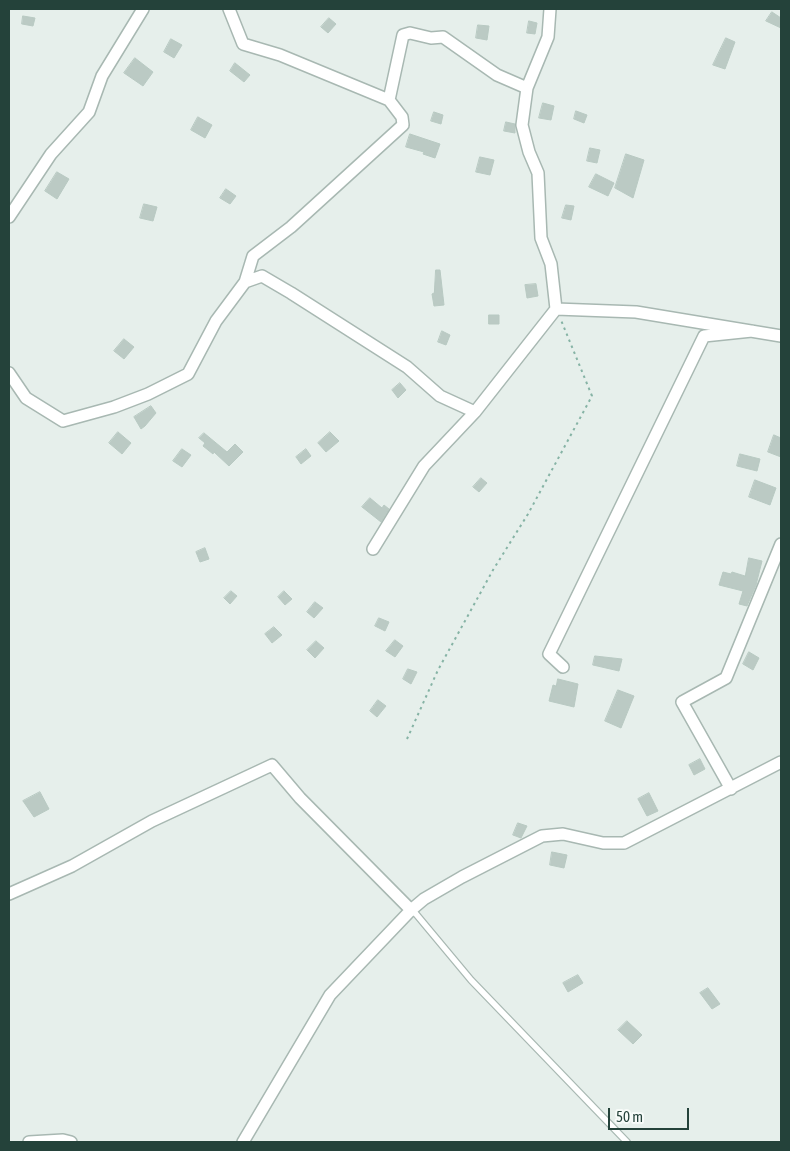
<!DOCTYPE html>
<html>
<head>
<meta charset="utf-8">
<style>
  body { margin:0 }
  #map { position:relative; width:790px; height:1151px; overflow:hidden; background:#e6efeb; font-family:"Asap Condensed",sans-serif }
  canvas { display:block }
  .frame { position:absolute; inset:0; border:10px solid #24423a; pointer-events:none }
  .scale { position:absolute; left:608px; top:1108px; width:81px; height:22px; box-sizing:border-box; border:2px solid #24423a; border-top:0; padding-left:6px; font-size:15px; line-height:18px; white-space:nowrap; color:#24423a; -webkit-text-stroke:4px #f7fbf9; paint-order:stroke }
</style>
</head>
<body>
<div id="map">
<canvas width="790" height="1151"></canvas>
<div class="frame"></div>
<div class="scale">50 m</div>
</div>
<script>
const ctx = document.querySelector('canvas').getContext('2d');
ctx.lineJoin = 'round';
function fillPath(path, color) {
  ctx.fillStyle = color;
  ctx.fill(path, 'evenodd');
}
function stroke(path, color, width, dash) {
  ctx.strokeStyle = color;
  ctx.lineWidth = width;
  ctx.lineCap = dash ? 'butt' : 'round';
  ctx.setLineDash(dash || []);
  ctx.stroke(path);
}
const building = new Path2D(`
  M772,12l9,6v10l-15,-7z
  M23,16l12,2 -2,8 -11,-2z
  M329,18l7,6 -8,9 -7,-6z
  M529,21l8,2 -2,11 -8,-1z
  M478,25l11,1 -2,14 -11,-2z
  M726,38l9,4 -10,27 -12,-4z
  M171,39l11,6 -8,13 -10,-6z
  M135,58l18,14 -10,14 -19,-13z
  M235,63l15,12 -6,7 -14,-11z
  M543,103l11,3 -3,14 -12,-2z
  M576,111l11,4 -3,8 -10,-4z
  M434,112l9,3 -2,9 -10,-3z
  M198,117l14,8 -7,13 -14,-8z
  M506,122l9,2v9l-11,-2z
  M410,134l30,10 -5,14 -12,-4 1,-2 -18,-5z
  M590,148l10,2 -3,13 -10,-2z
  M626,154l18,6 -11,38 -18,-10z
  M480,157l14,3 -4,15 -14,-3z
  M57,172l12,7 -12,20 -12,-8z
  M596,174l18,9 -6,13 -19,-9z
  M226,189l10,7 -6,8 -10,-6z
  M144,204l13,3 -4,14 -13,-3z
  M566,205l8,1 -3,14 -9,-2z
  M436,270h4l4,35 -10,1 -2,-12 2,-1z
  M536,284l2,12 -11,2 -2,-13z
  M489,315h10v9h-10z
  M442,331l8,4 -4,10 -8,-3z
  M124,339l10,8 -10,12 -10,-8z
  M400,383l6,7 -8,8 -6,-8z
  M151,406l5,7 -11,13 -4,3 -7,-12z
  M118,432l13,11 -9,11 -13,-11z
  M330,432l9,9 -13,11 -8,-9z
  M204,433l23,19 8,-8 8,8 -14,14 -15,-14 -1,2 -10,-8 2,-3 -6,-5z
  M774,435l7,3v19l-13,-5z
  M182,449l9,6 -9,12 -9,-6z
  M306,449l5,7 -10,8 -5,-7z
  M740,454l20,5 -3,12 -20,-5z
  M481,478l6,5 -8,9 -6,-5z
  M755,480l21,8 -6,17 -21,-8z
  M370,498l12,10 2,-3 5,4 -8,13 -19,-15z
  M205,548l4,11 -9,3 -4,-10z
  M749,558l13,3 -6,24 -9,21 -8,-2 4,-13 -24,-6 4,-13 8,2 1,-2 13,4z
  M231,591l6,5 -7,8 -6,-6z
  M284,591l8,8 -7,6 -7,-8z
  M315,602l8,6 -9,10 -7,-6z
  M379,618l10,4 -4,9 -10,-5z
  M274,627l8,8 -10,8 -7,-9z
  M395,640l8,6 -8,11 -9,-6z
  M316,641l8,7 -9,10 -8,-8z
  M749,652l10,6 -6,12 -10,-6z
  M595,656l27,3 -3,12 -26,-6z
  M408,669l9,3 -6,12 -8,-5z
  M558,679l20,5 -4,23 -25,-6 4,-16 3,1z
  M618,690l16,6 -13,32 -16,-7z
  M378,700l8,6 -9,11 -7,-6z
  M700,759l5,10 -11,6 -5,-10z
  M40,792l9,17 -15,8 -11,-16z
  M649,793l9,18 -11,5 -9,-17z
  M518,823l9,3 -6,12 -8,-3z
  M552,852l15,3 -3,13 -14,-3z
  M578,975l5,8 -15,9 -5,-9z
  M708,988l12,16 -8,5 -12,-16z
  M627,1021l15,14 -9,9 -15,-14z`);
fillPath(building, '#bbcac4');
stroke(building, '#b8c9c2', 1);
const lane = new Path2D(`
  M411,910l5,4 55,66 156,162`);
const street = new Path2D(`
  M229,9l14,35 37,11 109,45 13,17 1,8 -112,102 -38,29 -8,26
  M389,100l14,-65 7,-2 21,5 12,-1 54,38 30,13
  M9,217l42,-63 38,-42 13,-36 41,-67
  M556,309l80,3 145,24
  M9,373l17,25 37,23 51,-14 34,-13 40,-20 28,-53 29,-39 17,-6 29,17 116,74 33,29 35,16
  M373,549l51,-83 51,-54 81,-103 -5,-45 -10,-26 -3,-65 -9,-21 -7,-27 5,-37 21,-51 2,-28
  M563,667l-14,-13 155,-318 48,-5
  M731,789l-49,-87 44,-24 55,-134
  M9,894l63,-28 80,-45 120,-56 28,33 111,112 13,-11 38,-22 80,-41 21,-2 40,9h21l157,-81
  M29,1142l34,-2 8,2
  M243,1142l87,-147 81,-85`);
stroke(lane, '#a8b8b2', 8);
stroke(street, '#a8b8b2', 14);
stroke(new Path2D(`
  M407,739l31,-69 55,-100 35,-56 64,-118 -31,-76`), '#86b3a5', 2, [2.5, 4]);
stroke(lane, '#fff', 5.5);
stroke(street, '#fff', 11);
</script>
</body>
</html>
